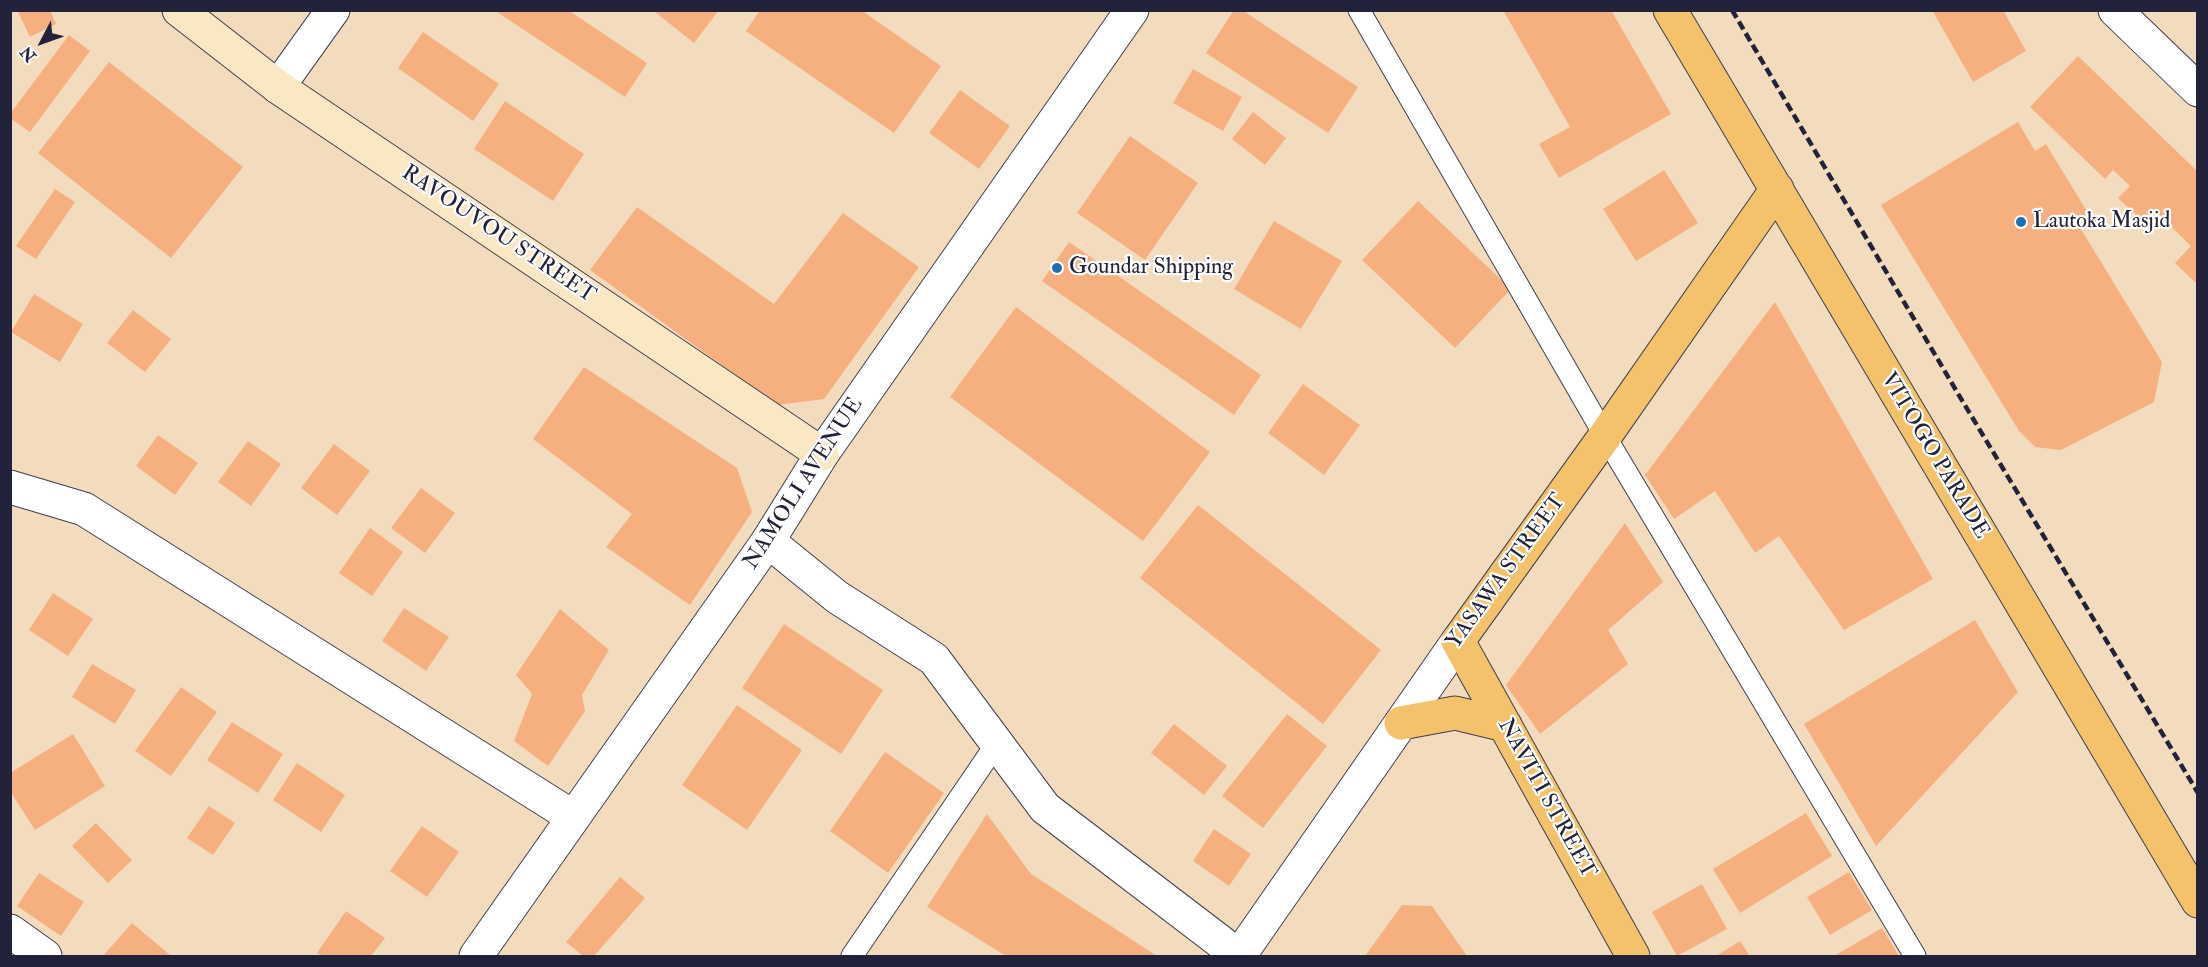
<!DOCTYPE html>
<html>
<head>
<meta charset="utf-8">
<style>
  body { margin:0 }
  #map { position:relative; width:2208px; height:967px; overflow:hidden; background:#f2dcbd; font-family:"IM FELL Double Pica",serif }
  canvas { display:block }
  .frame { position:absolute; inset:0; border:12px solid #22223b; pointer-events:none }
  .north { position:absolute; left:12px; top:12px; width:60px; height:60px; -webkit-text-stroke:4px #fff; paint-order:stroke; rotate:229deg; font-size:16px; font-weight:700; line-height:24px; text-align:center; color:#22223b }
  .north::after { content:''; display:block; margin:auto; width:21px; height:27px; background:#22223b; clip-path:polygon(50% 0,100% 100%,50% 72%,0 100%) }
</style>
</head>
<body>
<div id="map">
<canvas width="2208" height="967"></canvas>
<div class="frame"></div>
<div class="north">N</div>
</div>
<script>
const ctx = document.querySelector('canvas').getContext('2d');
ctx.lineJoin = 'round';
function fillPath(path, color) {
  ctx.fillStyle = color;
  ctx.fill(path, 'evenodd');
}
function stroke(path, color, width, dash) {
  ctx.strokeStyle = color;
  ctx.lineWidth = width;
  ctx.lineCap = dash ? 'butt' : 'round';
  ctx.setLineDash(dash || []);
  ctx.stroke(path);
}
function drawText(font, color, halo, rows, align = 'center') {
  ctx.font = font + ' "IM FELL Double Pica",serif';
  ctx.lineWidth = 4.5;
  ctx.setLineDash([]);
  ctx.textBaseline = 'middle';
  ctx.strokeStyle = halo;
  ctx.fillStyle = color;
  for (const [text, x, y, turn = 0] of rows) {
    ctx.save();
    ctx.translate(x, y);
    ctx.rotate((+turn || 0) * Math.PI / 180);
    ctx.textAlign = isNaN(turn) ? turn : align;
    if (halo) ctx.strokeText(text, 0, 0);
    ctx.fillText(text, 0, 0);
    ctx.restore();
  }
}
fillPath(new Path2D(`
  M17,10h33l6,14 -26,13z
  M494,10h74l79,53 -22,34z
  M656,10h63l-25,33 -39,-31z
  M760,10h101l80,56 -47,67 -148,-102z
  M1234,10h8l116,77 -30,46 -122,-80z
  M1503,10h108l60,104 -112,64 -20,-34 31,-17z
  M1932,10h71l23,41 -53,31z
  M423,32l76,52 -26,37 -75,-53z
  M69,35l21,16 -60,81 -20,-14v-4z
  M2078,56l120,116v113l-23,-22 16,-17 -31,-30 -11,11 -31,-29 12,-12 -17,-16 -8,9 -75,-72z
  M109,62l134,105 -72,91 -133,-105z
  M1193,69l49,28 -19,34 -50,-28z
  M960,90l50,36 -31,43 -50,-36z
  M505,101l79,53 -31,47 -79,-52z
  M1253,112l33,26 -21,27 -33,-26z
  M2018,122l17,29 11,-7 42,69 -12,8 86,141 -8,40 -93,48 -26,-3 -16,-16 -138,-226z
  M1130,136l68,47 -53,77 -68,-47z
  M1664,170l34,53 -62,38 -33,-52z
  M55,189l20,13 -39,57 -20,-13z
  M1418,201l93,88 -56,59 -93,-88z
  M637,207l137,97 69,-91 76,54 -95,132 -47,6 -187,-135z
  M1274,221l68,40 -41,68 -67,-40z
  M1069,242l192,133 -27,40 -192,-134z
  M34,294l49,30 -23,38 -49,-30z
  M1775,302l158,277 -89,51 -65,-94 -24,17 -40,-62 -41,28 -29,-44z
  M1016,307l194,145 -67,89 -193,-144z
  M133,310l38,29 -26,33 -38,-29z
  M584,367l153,101 15,44 -62,93 -84,-58 26,-33 -99,-75z
  M1303,384l57,41 -36,50 -56,-42z
  M158,435l40,28 -23,32 -39,-29z
  M248,441l33,23 -30,42 -33,-24z
  M334,444l36,27 -33,44 -36,-27z
  M421,488l34,25 -30,40 -34,-25z
  M1198,505l183,145 -58,74 -183,-146z
  M1625,523l38,59 -55,48 20,34 -88,70 -34,-49z
  M370,528l33,24 -31,44 -33,-23z
  M53,593l40,26 -25,37 -39,-26z
  M404,608l45,29 -23,34 -44,-30z
  M560,609l49,41 -27,45 3,16 -37,55 -34,-25 18,-47 -16,-19z
  M1975,620l43,72 -142,154 -72,-122z
  M784,624l99,66 -42,64 -99,-66z
  M92,664l44,26 -21,34 -43,-27z
  M181,687l36,25 -46,64 -36,-25z
  M737,705l65,45 -55,80 -65,-45z
  M1287,714l40,32 -64,82 -41,-32z
  M232,722l51,32 -25,39 -51,-33z
  M1174,724l53,42 -23,29 -53,-42z
  M73,734l32,52 -70,44 -25,-39v-18z
  M885,752l59,41 -56,80 -58,-42z
  M297,763l48,32 -24,37 -48,-32z
  M209,806l26,17 -22,32 -26,-17z
  M1806,813l26,43 -92,57 -27,-44z
  M987,814l44,60 126,82h-151l-79,-49z
  M96,823l36,37 -24,23 -36,-37z
  M422,826l37,26 -32,45 -37,-26z
  M1214,829l37,25 -22,32 -36,-25z
  M1849,872l23,38 -42,25 -23,-38z
  M39,873l45,29 -23,34 -44,-30z
  M620,877l25,21 -51,58h-11l-17,-14z
  M1702,884l25,45 -50,27 -25,-44z
  M1402,905l30,1 35,50h-102z
  M346,911l39,27 -14,18h-49l-5,-3z
  M132,923l38,32 -2,1h-65z
  M1882,928l17,28h-65z
  M1740,941l10,15h-34z`), '#f6b07f');
const service = new Path2D(`
  M1359,10l246,426 310,520
  M852,956l145,-213`);
const minor = new Path2D(`
  M2115,10l83,80
  M278,87l55,-77
  M768,541l69,56 97,62 111,149 194,148
  M10,931l35,25
  M1239,956l219,-315`);
const tertiary = new Path2D(`
  M10,487l74,22 489,308
  M476,956l292,-415 54,-87 310,-444`);
const secondary = new Path2D(`
  M179,10l99,77 544,367`);
const primary = new Path2D(`
  M1670,10l528,891
  M1401,723l54,-10 50,12
  M1633,956l-175,-315 147,-205 172,-247`);
stroke(service, '#413e4e', 23);
stroke(minor, '#413e4e', 35);
stroke(tertiary, '#413e4e', 35);
stroke(secondary, '#413e4e', 35);
stroke(primary, '#413e4e', 35);
stroke(service, '#fff', 21);
stroke(minor, '#fff', 33);
stroke(tertiary, '#fff', 33);
stroke(secondary, '#fae7c3', 33);
stroke(primary, '#f3c26a', 33);
stroke(new Path2D(`
  M1732,10l225,382 241,401`), '#22223b', 4.5, [9, 4.5]);
for (const [x, y, r, color] of [
  [2021,222,6,"#1f6fb2"],
  [1057,268,6,"#1f6fb2"]
]) {
  const dot = new Path2D();
  dot.arc(x, y, r, 0, 2 * Math.PI);
  ctx.fillStyle = color;
  ctx.fill(dot);
  stroke(dot, '#fff', 2);
}
drawText('22px', '#22223b', '#fff', [
  ["Lautoka Masjid",2033,222],
  ["Goundar Shipping",1069,268]
], 'left');
drawText('22px', '#22223b', '#fff', [
  ["RAVOUVOU STREET",498,235,34],
  ["VITOGO PARADE",1934,456,59],
  ["NAMOLI AVENUE",804,484,-57],
  ["YASAWA STREET",1507,572,-54],
  ["NAVITI STREET",1546,799,61]
]);
</script>
</body>
</html>
